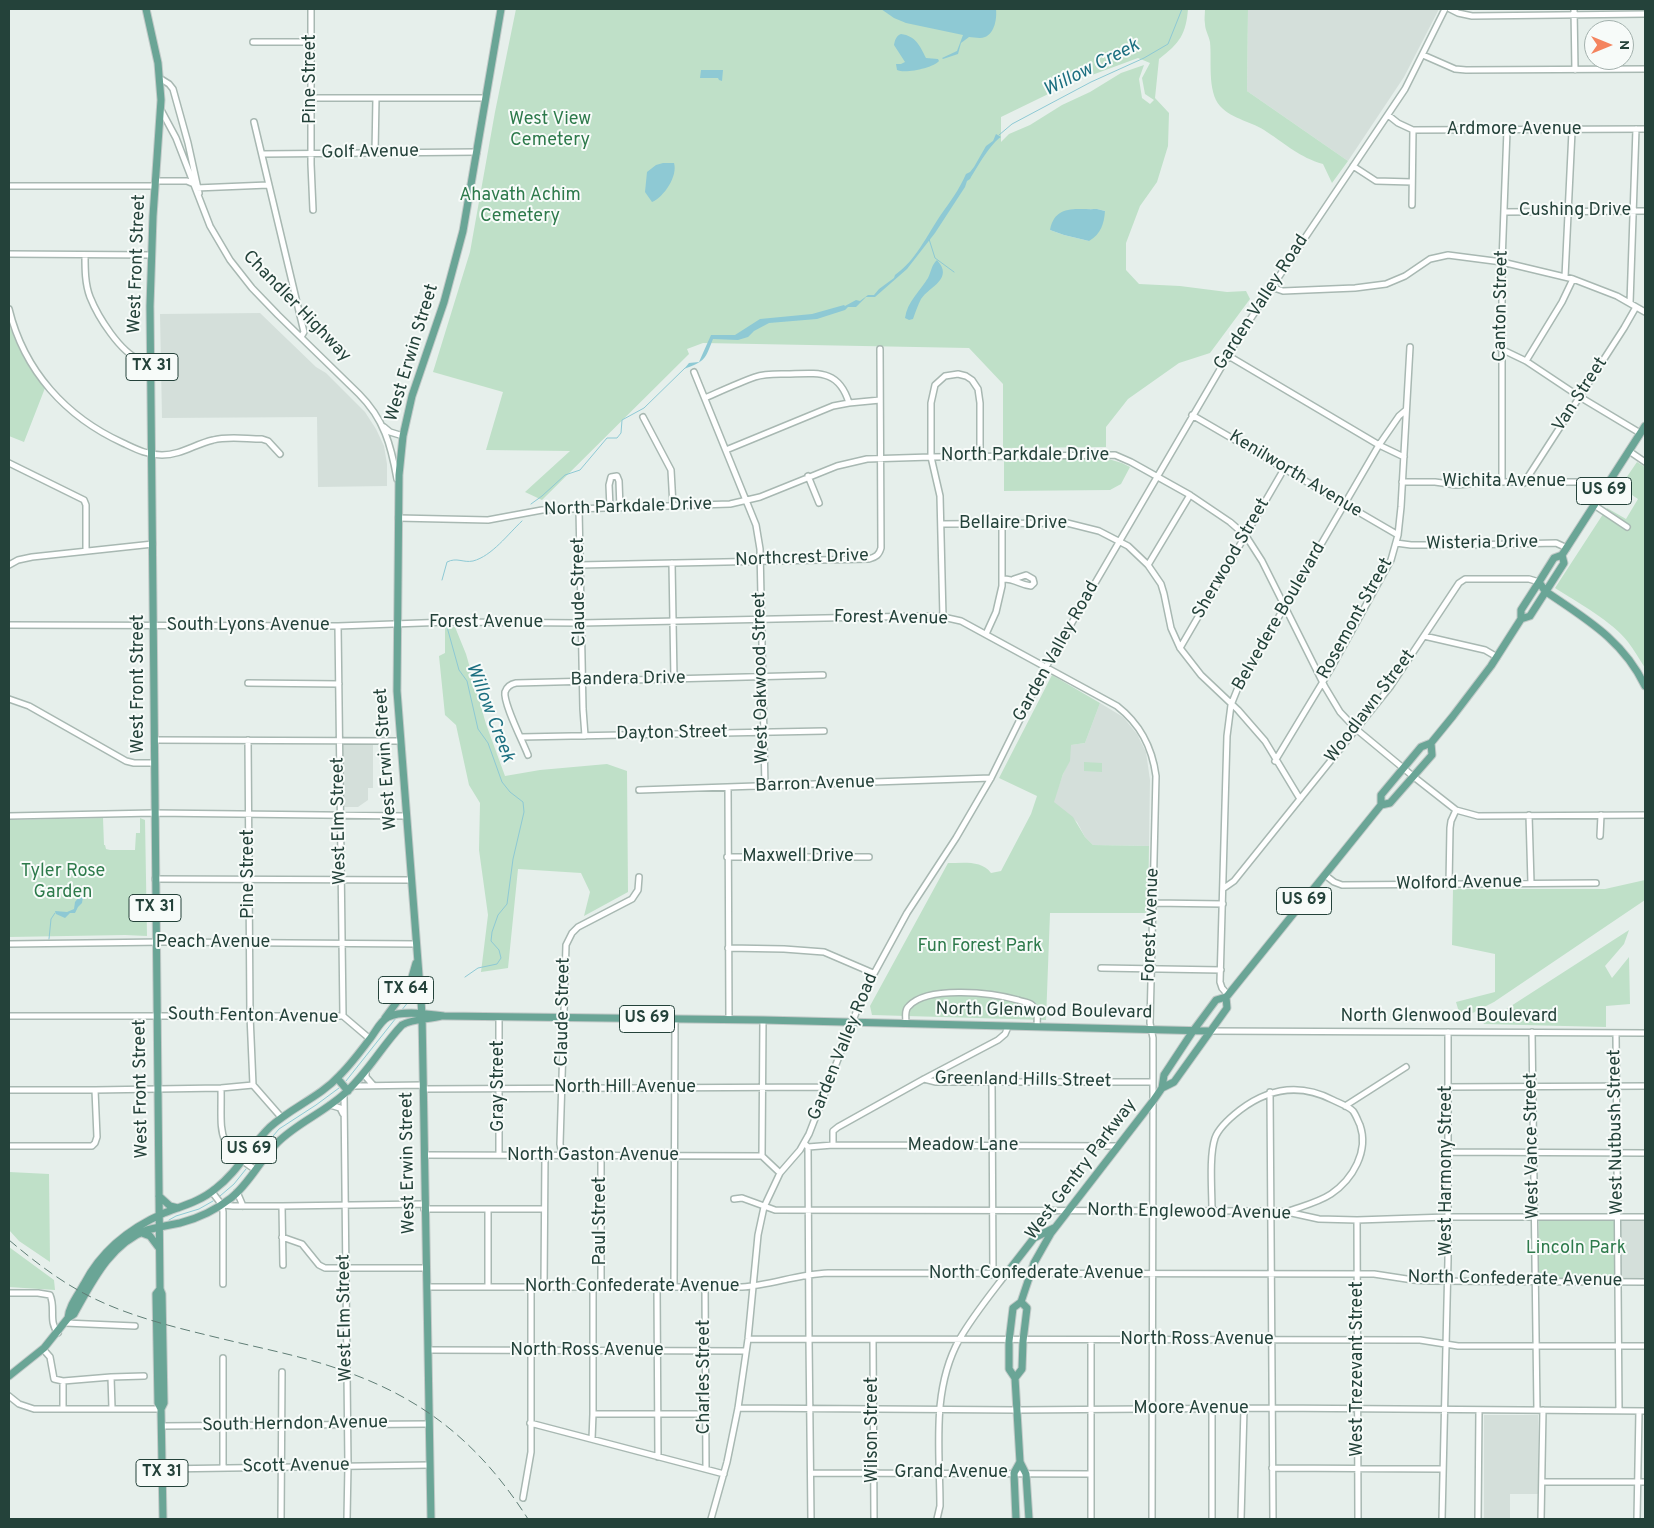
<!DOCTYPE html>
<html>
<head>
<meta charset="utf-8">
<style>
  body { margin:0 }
  #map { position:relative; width:1654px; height:1528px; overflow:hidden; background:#e6efeb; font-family:Overpass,sans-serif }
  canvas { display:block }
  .frame { position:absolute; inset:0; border:10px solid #24423a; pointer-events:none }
  .north { position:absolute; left:1584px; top:20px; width:50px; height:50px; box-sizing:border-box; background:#f7fbf9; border:1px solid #a3b1ad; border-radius:50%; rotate:90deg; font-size:14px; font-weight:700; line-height:20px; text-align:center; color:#24423a }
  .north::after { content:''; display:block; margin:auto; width:18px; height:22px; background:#f4845f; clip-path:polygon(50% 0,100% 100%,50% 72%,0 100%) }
</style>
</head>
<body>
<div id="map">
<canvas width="1654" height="1528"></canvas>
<div class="frame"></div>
<div class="north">N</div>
</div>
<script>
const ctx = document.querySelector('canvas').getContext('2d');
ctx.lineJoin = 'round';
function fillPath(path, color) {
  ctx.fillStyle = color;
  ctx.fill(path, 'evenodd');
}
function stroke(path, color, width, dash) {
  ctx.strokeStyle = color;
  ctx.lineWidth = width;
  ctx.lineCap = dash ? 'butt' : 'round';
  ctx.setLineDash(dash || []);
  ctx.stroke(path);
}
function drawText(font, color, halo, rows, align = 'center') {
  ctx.font = font + ' Overpass,sans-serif';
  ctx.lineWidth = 4;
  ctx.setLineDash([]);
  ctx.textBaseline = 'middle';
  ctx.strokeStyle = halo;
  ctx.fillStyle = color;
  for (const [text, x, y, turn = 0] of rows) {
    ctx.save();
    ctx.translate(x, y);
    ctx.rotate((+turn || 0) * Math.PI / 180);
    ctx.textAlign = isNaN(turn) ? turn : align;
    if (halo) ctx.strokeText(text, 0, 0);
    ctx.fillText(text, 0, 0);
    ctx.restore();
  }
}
fillPath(new Path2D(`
  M1248,9h191l-35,68 -56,84 -101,-70z
  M260,313l56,54 10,6 39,39 11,17 8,17 3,18v22l-69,1 -1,-70 -155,1 -2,-104z
  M1100,703l23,14 14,17 9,18 4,28 -1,66 -56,-1 -8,-8 -8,-15 -24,-20 10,-28 6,-13 1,-16 15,-2z
  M342,743h31v45h-5v12l-10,7h-16z
  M1614,1220l31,1v57h-31z
  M1484,1415h54v79h-28v25h-26z`), '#d4dfda');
fillPath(new Path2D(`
  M516,9h672c-2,25 -8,34 -29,50l-4,39 14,15 -1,33 -11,36 -17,24 -14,37v27l13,14 41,2 47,6 19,-1 4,8 -40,54 -31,10 -51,36 -22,28v20l-103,1v-64l-34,-36 -266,-5 -16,6 2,5 -147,146 -17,-8 45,-41 -84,-1 17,-58 -70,-20 37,-120 25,-140zM1138,58l12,5 -8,15 3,16 9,6 -4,4 -8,-6 -3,-19 5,-14 -23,8 -31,19 -28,13 -32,20 -21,9 -8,8v-25l72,-35zM1097,209l8,2 -16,30 -25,-6 -14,-5 18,-20z
  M1205,9h43l-1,82 101,70 -16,22 -9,-19c-24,-7 -36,-19 -56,-32 -15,-11 -34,-12 -47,-26 -13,-15 -8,-45 -10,-64 -1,-6 -5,-12 -5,-18 -1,-5 0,-10 0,-15z
  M9,324c8,23 20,46 36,64l-21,54 -15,-6z
  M1004,458h101l17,5 8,4 -9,17 -11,6 -106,1z
  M1637,462l8,5v201c-5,-8 -11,-18 -17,-26 -15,-20 -51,-40 -73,-54l52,-80 19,11 12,-20 -18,-12z
  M445,627h10l11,27 20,70 19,52 35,-6 67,-6 20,7 1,121 -44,24 6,-24 -9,-19 -63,-4 -10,99 -27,4 7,-57 -9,-65 1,-47 -11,-18 -13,-60 -11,-10 -6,-59 6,-3z
  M1052,675l48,28 -15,40 -14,2 -1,16 -7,13 -9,28 19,15 12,20 8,8 56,1 -1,67h-98l-4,107 -174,-5 -2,-9 78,-143c15,0 34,-3 43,10l10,-2 30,-57 6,-18 -38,-18z
  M1084,762l18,1v9l-18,-1z
  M103,818l1,27h1l1,4 4,1h25l1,-17h4v-15l5,2 2,116 -22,-1 -116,2v-117z
  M1645,880v20l-151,102 -33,17 -5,-17 39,-10v-38l-43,-9 1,-56h152z
  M1629,930l-5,14 -19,22 7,12 17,-21 1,47 -24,2v21l-123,-3z
  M9,1172l40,2 1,88 -31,-21 -10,-11z
  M1539,1220h75v58h-76z
  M9,1247l45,33 1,10 -46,-3z`), '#bfe0c8');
fillPath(new Path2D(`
  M881,9h115c1,9 -1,24 -11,28 -5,2 -11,0 -16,0l-8,6 -3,11 -15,5 -1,-1 15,-7 6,-16 -57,-12 -12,-5z
  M901,34c15,2 19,12 25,24l12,1 1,2c-6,7 -34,13 -42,9l-1,-6h5l4,-2 -11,-17c1,-5 2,-9 7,-11z
  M701,70h22l-1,11 -3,-1 -1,-2h-18z
  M996,134l5,3c-10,6 -24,30 -31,42l-3,2 -2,6 -30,46 -28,36 -32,28h-9l-10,10h-8l-3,3 -28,9 -48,4 -15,8 -6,6 -10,3 -25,-1c-8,20 -7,22 -29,30l5,-6 10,-1 12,-27h24l25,-16 52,-5 32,-9 1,1 11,-6 4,1 8,-6h6l5,-6 15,-11 1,-3c21,-15 31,-38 45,-59 10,-14 19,-26 26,-42l4,-2 4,-5 12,-21 7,-5z
  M663,163h11c4,13 -10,34 -22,39l-7,-10 2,-20 9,-7z
  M1097,209l8,2c-1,13 -4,23 -16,30l-25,-6 -14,-5c5,-26 26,-20 47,-21z
  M937,260c17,19 -7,26 -16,39 -3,6 -6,14 -8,20l-4,1 -4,-2c2,-16 15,-27 23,-40 3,-6 4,-14 9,-18z
  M79,897h4l-1,6 -4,4 -3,6h-5l-5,5 -9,-4 -1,-3 12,1 7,-3 1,-7z`), '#8ec9d4');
stroke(new Path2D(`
  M999,135l13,-11 79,-42 53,-24 24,-14 14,-35
  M929,239l6,19 19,14
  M531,504l11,-8 23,-21 15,-5 27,-32h10l4,-5 1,-13 22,-12 41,-40
  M442,580l5,-18c10,-5 16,1 26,-1 19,-5 35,-27 49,-40
  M447,627l12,43 8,11 11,48 10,14 14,39 8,10 13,10 1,10 -11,47 -6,45 -9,11 -6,17 -1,9 8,9 2,8 -4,6 -19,4 -13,9
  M49,939l2,-20 4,-6
  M401,1011l12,-15
  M346,1081l50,-63
  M251,1162l28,-33 37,-24 23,-17
  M220,1196l14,-12 12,-15
  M169,1220l7,-4 23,-7 14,-8`), '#8ec9d4', 1);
const minor = new Path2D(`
  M311,9v155l2,46
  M1450,9l8,4 14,3 173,-2
  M1574,9l1,61
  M253,42h58
  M1423,55l32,14 11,1 179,-1
  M161,79l8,5 4,5 15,54 11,50
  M312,98h173
  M161,110l15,28 34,88 20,34 22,28 26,27 81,79c25,25 32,51 38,85
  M1388,115l10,8 15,7 232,-1
  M254,122l49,206 1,4 -3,5
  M375,153l1,-55
  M262,154l215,-2
  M1353,166l23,15 36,1
  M156,181h31l7,3
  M9,186h146
  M196,188l72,-3
  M1412,205l1,-75
  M1504,212l141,-1
  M9,254l142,1
  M85,255c0,14 0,29 5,42 8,20 30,55 50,63 3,2 8,1 11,1
  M1565,277l7,-146
  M1271,287l12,4 72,-3 31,-4 19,-8 25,-17 18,-4 54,7 71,17 44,17 28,16
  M1630,303l6,-174
  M9,309c15,62 57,108 114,134 13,6 24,12 39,12 19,0 33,-11 51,-15 15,-4 33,-1 49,-1l6,2 12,13
  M1501,349l25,12 54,36 60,36
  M1227,355l152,90 25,12
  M1526,361l36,-59 11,-23
  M694,372l62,153 4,24 5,238
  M705,398c16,-7 33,-15 50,-21 11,-4 23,-3 35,-3 29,-1 49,-4 59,29
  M1192,415l206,120
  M643,417l28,53 2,36
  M384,427l6,5 13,4
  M726,450l107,-44 16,-3 31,-3
  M1629,451l16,11
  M9,463l75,37 2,5v46
  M808,476l11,27
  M1402,482h33l21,3 39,-3h97l5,1 9,5
  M1502,482v-220l5,-132
  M1524,483l100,-155 12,-21
  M1594,505l33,22
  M610,508l-1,-23 2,-8 6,-1 2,5 1,27
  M579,509l4,200 2,27
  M398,518l90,2 54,-10 188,-6 30,-7 77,-31 30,-7 64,-2 184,-2 16,7 59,33 40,27 16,14 16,25 63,126 15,25 16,17 58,48 42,33 22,6 167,-1
  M941,524l126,-1 32,8 29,15 20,19 13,19 3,10 7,34 9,20 21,27 37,35 27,31 35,58
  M1396,543l15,2h57l88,-2 11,5
  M672,563l2,116
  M9,565l9,-5 14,-3 121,-13
  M579,565l290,-6c7,-2 10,-4 12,-11l-1,-199
  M1148,565l42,-70
  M1003,579c13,0 17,6 28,7l3,-3 -1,-4 -7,-4 -12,4
  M943,617l-3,-121 -9,-39v-54l4,-18 10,-9 13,-2 8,2 6,4 6,9 2,14v53
  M9,625l329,1 111,-4 132,1 341,-7 21,1 18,4 156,85c23,18 35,40 39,70l-6,247 3,15v63l-1,418
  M338,626l5,390
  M986,634l10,-22 6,-26v-62
  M1424,636l61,14 12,7
  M1180,648l104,-179
  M248,683l91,1
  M9,699l20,7 97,55 8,2h21
  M521,737l303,-6
  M154,740l246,1
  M248,740l2,275 3,70 28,32
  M528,755c-5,-13 -25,-52 -23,-63 2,-6 6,-8 11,-9l307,-8
  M1275,761l55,-91 61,-110 7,-25 3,-28 9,-160
  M728,788l1,232
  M639,790l352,-12
  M1529,815l2,68
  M9,816l145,-3 252,3
  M1600,836l1,-21
  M727,857h142
  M1325,875l9,7 8,3 254,-2
  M155,879l256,1
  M1449,884l1,-56 1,-7 5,-11
  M1224,888l10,-7 156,-194 69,-104 6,-4h64l10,3
  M1153,903l70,1
  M9,944l154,-2 253,2
  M728,948l56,1 40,3 49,21
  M1101,968l120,2
  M1228,995l-6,-7 -2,-6 7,-246 4,-31 8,-20 140,-240 20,-29 7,-6
  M9,1016h334l27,23
  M499,1017v138
  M763,1020l-1,136 18,17
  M906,1024c0,-6 -2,-14 3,-18 19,-21 84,-13 109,-6 5,2 11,2 14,5 7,6 5,15 5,22
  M1210,1031l435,2
  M1532,1032l5,378
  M1616,1034l3,377
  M366,1071v6l7,8
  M924,1079l12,3h217
  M992,1083l1,192
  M353,1086l70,-1
  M1447,1087l198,-1
  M221,1088c1,44 -7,56 35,82
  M423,1089l405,-2
  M9,1090h86l126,-2 32,-3
  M1270,1092l3,427
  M344,1094l4,371 -1,54
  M330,1105l10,3 3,6
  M1345,1106l61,-39
  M804,1143l4,4 1,193 2,179
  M833,1145v-14l5,-4 86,-48 74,-39 7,-6 3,-7
  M9,1146h83l3,-3 2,-6 -2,-47
  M808,1147l25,-2 285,1
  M1447,1152l198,1
  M424,1155l338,1
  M562,1155l-2,-11 6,-199 6,-12 6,-6 54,-28 6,-9 1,-13
  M601,1156v130
  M212,1192l10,13 1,7v72
  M237,1192l6,14
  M734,1199l8,-1 33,12 496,1 16,1 32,7 38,1 90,-3h198
  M222,1205l11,1h49l142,-2
  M282,1206l1,59
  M424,1209h120
  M488,1209v78
  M1212,1210c0,-20 -3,-54 3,-72 4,-11 16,-21 25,-28 29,-22 60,-27 93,-10 6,3 15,6 20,11 3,4 5,10 7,14 9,26 -7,54 -29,69 -12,8 -28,12 -42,17
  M1357,1220l1,299
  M282,1237l20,7 17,21 6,3h102
  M544,1286l1,-131
  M674,1286l1,-267
  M705,1286l1,183
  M427,1287h315c29,-2 57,-13 86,-14l546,1 39,6 17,1 215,1
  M657,1287l1,170
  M9,1293h29l12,2c6,13 -2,26 8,38
  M65,1323l70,3
  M748,1339l672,1 38,6h187
  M873,1340l1,179
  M43,1349l7,8 4,22 9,2v28
  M428,1350l318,1
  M223,1358v110
  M111,1377l1,31
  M63,1381l48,-4 33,-1
  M9,1396l10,8 15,5h127
  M738,1408l279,2 255,-2 373,3
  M1212,1409v110
  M593,1414h112
  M530,1423l194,51
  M161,1426l268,-2
  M592,1439l1,-25v-128
  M1272,1468l171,1
  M162,1469l268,-4
  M811,1473l280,1
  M1542,1482h103
  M523,1498l8,-46v-165
  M281,1519l1,-147
  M711,1519l16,-57 11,-54 10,-69 10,-104 6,-28 16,-34 20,-23 9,-16 55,-142 43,-79 49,-75 35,-60 55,-111 197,-337 162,-241 40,-80
  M937,1519l3,-13c0,-55 -9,-115 19,-166 13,-23 31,-45 47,-66
  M1091,1519v-179
  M1241,1519l3,-110
  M1442,1519l6,-259v-228
  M1478,1519l1,-109
  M1541,1519l2,-109
  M1637,1519l2,-108`);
const major = new Path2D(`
  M146,9l12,54 3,37 -8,116 -3,90 10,983 2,5 2,109 -3,6 2,110
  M1539,582l6,9c41,28 78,49 100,95
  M1521,619l9,-3 34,-53 -2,-8
  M1381,805l9,-2 42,-48 -1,-12
  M385,1018l25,-34 6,-21
  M337,1078l11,13
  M1162,1088l12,-6 53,-74 -1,-11
  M159,1196l11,10 8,2
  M142,1233l8,3 9,12
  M1006,1274l28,-36 20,-10
  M160,1289l-4,5 2,109 3,6
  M68,1318c1,-12 10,-23 16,-34 17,-33 46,-56 80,-71 18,-7 37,-12 51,-24 23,-17 35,-43 55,-62 22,-20 50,-30 70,-52 11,-11 20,-23 29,-35 6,-7 11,-19 19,-23 14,-7 42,-3 56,-1l319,4 446,11
  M9,1376l35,-28 24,-30 6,-4c18,-32 36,-70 73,-84 11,-3 22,-5 33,-7 19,-5 36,-13 51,-25 19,-15 29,-38 46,-55 20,-20 46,-30 67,-49 23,-20 37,-47 58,-69 12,-7 27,-5 40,-9
  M1015,1378l7,-9 1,-28 4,-33 -6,-6
  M431,1519l-9,-505 -25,-323 2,-216 4,-39 9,-40 32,-94 19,-71 38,-222
  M1016,1519l-2,-46 6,-11
  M1029,1519l-3,-45 -6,-12 -5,-84 -6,-9v-28l4,-33 8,-6 13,-39 17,-30 102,-132 9,-13 2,-13 29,-44 23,-31 10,-3 2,-2 153,-190v-10l40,-48 10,-4 22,-27 38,-50 30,-47v-9l18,-28 15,-24 8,-3 83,-129`);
stroke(minor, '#a8b8b2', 8);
stroke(major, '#c2cac8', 9);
stroke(minor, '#fff', 5);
stroke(major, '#6aa596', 7);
stroke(new Path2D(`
  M9,1240c26,22 53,43 84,58 41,20 85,30 130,41 41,10 84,18 124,33 81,29 135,75 181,147`), '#5f7d75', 1, [10, 5]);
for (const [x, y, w] of [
  [152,367,52],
  [1604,491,55],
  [1304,901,55],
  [155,908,52],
  [406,990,55],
  [647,1019,55],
  [249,1150,55],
  [162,1473,52]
]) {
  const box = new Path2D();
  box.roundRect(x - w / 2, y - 13.5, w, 27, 4);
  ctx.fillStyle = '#f7fbf9';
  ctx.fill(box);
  stroke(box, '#24423a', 1);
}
drawText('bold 16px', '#24423a', null, [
  ["TX 31",152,367],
  ["US 69",1604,491],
  ["US 69",1304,901],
  ["TX 31",155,908],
  ["TX 64",406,990],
  ["US 69",647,1019],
  ["US 69",249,1150],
  ["TX 31",162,1473]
]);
drawText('18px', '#24423a', '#f7fbf9', [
  ["Pine Street",311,79,-90],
  ["Ardmore Avenue",1514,130],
  ["Golf Avenue",370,153,-1],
  ["Cushing Drive",1575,211],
  ["West Front Street",138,264,-88],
  ["Garden Valley Road",1262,303,-57],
  ["Canton Street",1502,306,-89],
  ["Chandler Highway",296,307,46],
  ["West Erwin Street",413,353,-73],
  ["Van Street",1581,395,-57],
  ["North Parkdale Drive",1025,456],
  ["Kenilworth Avenue",1295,475,31],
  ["Wichita Avenue",1504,482],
  ["North Parkdale Drive",628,508,-2],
  ["Bellaire Drive",1013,524],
  ["Wisteria Drive",1482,544,-1],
  ["Northcrest Drive",802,559,-2],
  ["Sherwood Street",1232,559,-60],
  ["Claude Street",580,592,-91],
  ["Belvedere Boulevard",1280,617,-60],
  ["Forest Avenue",891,619,1],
  ["Rosemont Street",1356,619,-61],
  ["Forest Avenue",486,623],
  ["South Lyons Avenue",248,626],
  ["Garden Valley Road",1057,652,-61],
  ["West Oakwood Street",762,678,-91],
  ["Bandera Drive",628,680,-1],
  ["West Front Street",139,684,-90],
  ["Woodlawn Street",1371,707,-53],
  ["Dayton Street",672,734,-1],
  ["West Erwin Street",387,759,-94],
  ["Barron Avenue",815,785,-2],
  ["West Elm Street",340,821,-91],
  ["Maxwell Drive",798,857],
  ["Pine Street",249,874,-90],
  ["Wolford Avenue",1459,884,-1],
  ["Forest Avenue",1152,925,-88],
  ["Peach Avenue",213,943],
  ["Claude Street",564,1012,-89],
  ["North Glenwood Boulevard",1044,1012,1],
  ["South Fenton Avenue",253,1017,1],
  ["North Glenwood Boulevard",1449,1017],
  ["Garden Valley Road",844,1047,-68],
  ["Greenland Hills Street",1023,1081,1],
  ["Gray Street",499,1086,-90],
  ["North Hill Avenue",625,1088],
  ["West Front Street",142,1089,-91],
  ["West Nutbush Street",1617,1132,-91],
  ["Meadow Lane",963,1146],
  ["West Vance Street",1533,1146,-91],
  ["North Gaston Avenue",593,1156],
  ["West Erwin Street",409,1163,-91],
  ["West Gentry Parkway",1082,1170,-53],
  ["West Harmony Street",1447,1171,-90],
  ["North Englewood Avenue",1189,1213,1],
  ["Paul Street",601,1221,-90],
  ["North Confederate Avenue",1036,1274],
  ["North Confederate Avenue",1515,1280,1],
  ["North Confederate Avenue",632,1287],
  ["West Elm Street",346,1318,-91],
  ["North Ross Avenue",1197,1340],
  ["North Ross Avenue",587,1351],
  ["West Trezevant Street",1358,1369,-90],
  ["Charles Street",705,1377,-90],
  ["Moore Avenue",1191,1409],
  ["South Herndon Avenue",295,1425,-1],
  ["Wilson Street",873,1430,-90],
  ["Scott Avenue",296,1467,-1],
  ["Grand Avenue",951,1473]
]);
drawText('18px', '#2d7a4b', '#f7fbf9', [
  ["West View",550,120],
  ["Cemetery",550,141],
  ["Ahavath Achim",520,196],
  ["Cemetery",520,217],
  ["Tyler Rose",63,872],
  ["Garden",63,893],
  ["Fun Forest Park",980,947],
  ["Lincoln Park",1576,1249]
]);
drawText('italic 19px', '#1c6f80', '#f7fbf9', [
  ["Willow Creek",1092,69,-27],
  ["Willow Creek",489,713,69]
]);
</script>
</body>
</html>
